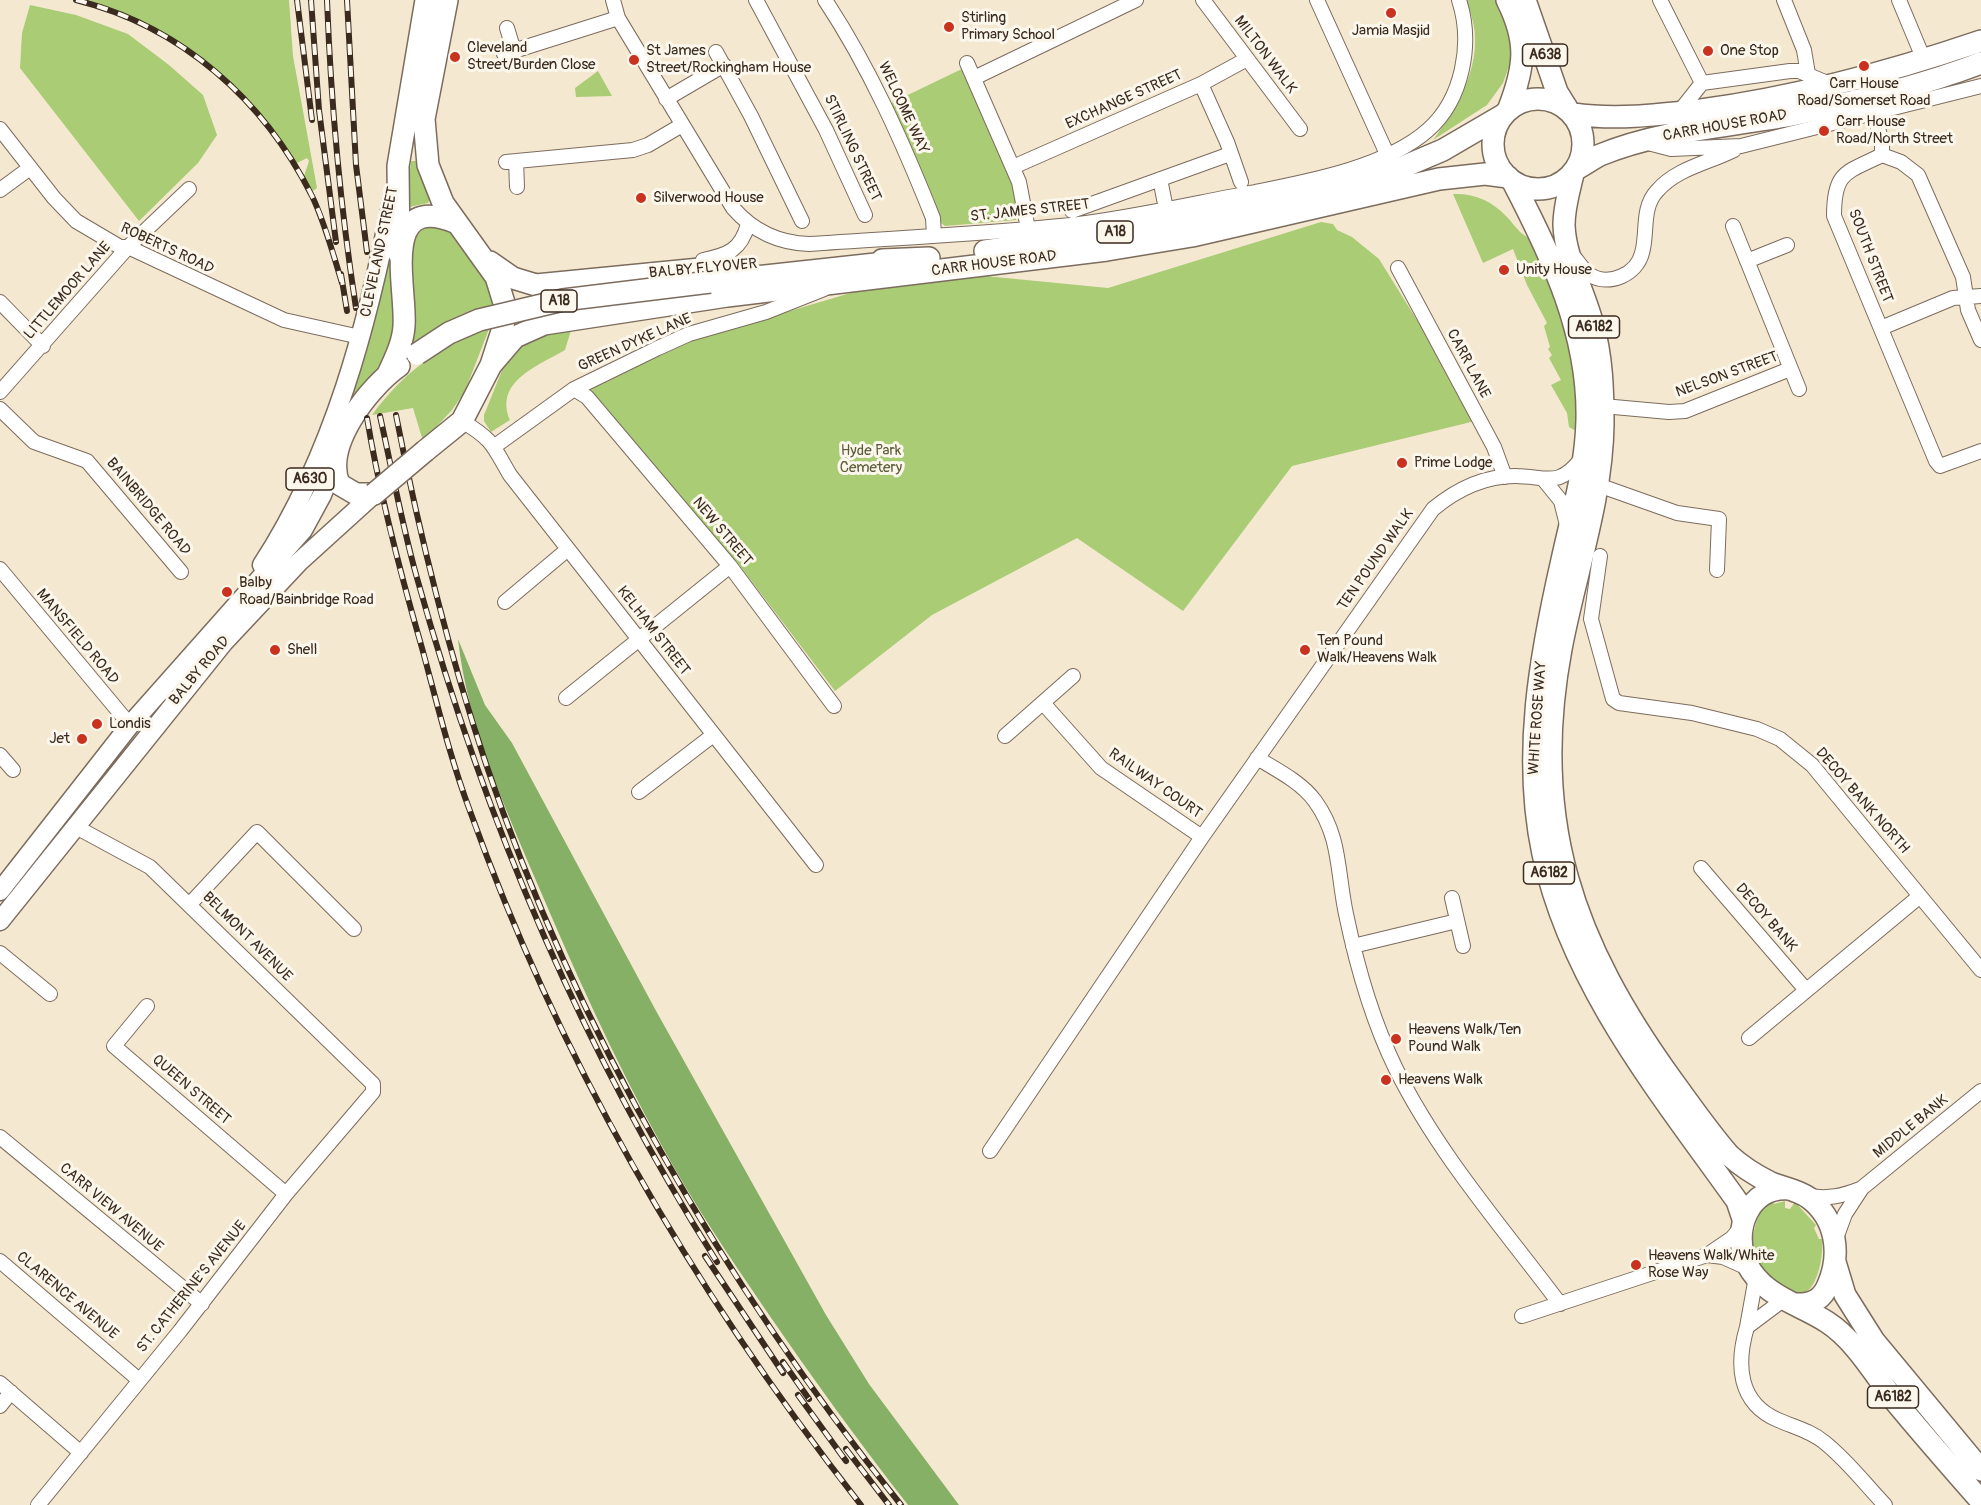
<!DOCTYPE html>
<html>
<head>
<meta charset="utf-8">
<style>
  body { margin:0 }
  canvas { display:block; background:#f5e8d1 }
</style>
</head>
<body>
<canvas width="1981" height="1505"></canvas>
<script>
const ctx = document.querySelector('canvas').getContext('2d');
ctx.lineJoin = 'round';
function fillPath(path, color) {
  ctx.fillStyle = color;
  ctx.fill(path, 'evenodd');
}
function stroke(path, color, width, dash) {
  ctx.strokeStyle = color;
  ctx.lineWidth = width;
  ctx.lineCap = dash ? 'butt' : 'round';
  ctx.setLineDash(dash || []);
  ctx.stroke(path);
}
function drawText(font, color, halo, rows, align = 'center') {
  ctx.font = font + ' Pangolin,sans-serif';
  ctx.lineWidth = 6;
  ctx.setLineDash([]);
  ctx.textBaseline = 'middle';
  ctx.strokeStyle = halo;
  ctx.fillStyle = color;
  for (const [text, x, y, turn = 0] of rows) {
    ctx.save();
    ctx.translate(x, y);
    ctx.rotate((+turn || 0) * Math.PI / 180);
    ctx.textAlign = isNaN(turn) ? turn : align;
    if (halo) ctx.strokeText(text, 0, 0);
    ctx.fillText(text, 0, 0);
    ctx.restore();
  }
}
fillPath(new Path2D(`
  M89,0h200l4,56 24,132 -7,5 -7,-14 6,-18 -2,-3 -12,6c-27,-37 -56,-75 -92,-104 -33,-27 -75,-44 -114,-60z
  M1467,0h30l16,35 -1,23 -9,25 -16,22 -54,35c21,-28 44,-66 42,-103 0,-12 -5,-25 -8,-37z
  M30,5l46,10 52,19 41,31 34,30 14,40 -19,28 -59,58 -119,-153 2,-35z
  M968,66l54,129 -6,25 -71,6 -11,-8 -49,-112z
  M598,71l14,25 -36,1 -1,-9z
  M411,161h8l11,38 -2,4 -19,4 -3,-2z
  M1453,194c21,-1 39,7 53,22 9,9 13,18 25,23l38,87 6,44 1,61 -7,-4 -2,-14 -16,-28 10,-5 -12,-22 3,-3 -4,-6 2,-2 -6,-21 3,-3 -20,-38 -14,-36 -30,14z
  M1321,222l12,2 4,6 15,7 27,22 100,161 -187,46 -109,145 -106,-73 -145,77 -97,76 -98,-129 -148,-174 110,-50 175,-52 101,-11 133,13z
  M422,225l27,3c20,26 43,48 44,82l-84,37 -3,-96z
  M391,255l7,65 -11,36 -38,50 19,-62z
  M572,327l-7,23c-27,16 -71,31 -55,70l-19,12 -7,-11v-6l25,-62 11,-12z
  M489,329l-24,62 -13,19 -29,31 -10,-33 -41,7c31,-42 67,-69 117,-86z
  M1785,1201v7l5,1 5,-7 21,23 -2,3 5,11h3c2,16 -5,65 -32,55 -3,-1 -8,-6 -11,-8 -19,-16 -32,-32 -24,-59 3,-12 7,-20 18,-25l1,2z`), '#a9cc75');
fillPath(new Path2D(`
  M458,639l27,66 27,38 143,266 171,306 43,69 90,121h-51c-50,-64 -97,-129 -143,-196 -36,-53 -72,-106 -103,-163 -47,-85 -87,-174 -125,-263 -33,-78 -70,-160 -79,-244z`), '#86b066');
const minor = new Path2D(`
  M613,0l5,18 115,190c20,23 45,35 76,36 87,-6 175,-10 262,-19 60,-7 120,-21 179,-32 55,-11 135,-25 178,-63 35,-31 45,-87 31,-130
  M756,0l70,130 39,85
  M825,0c45,68 78,143 108,218l1,18
  M1203,0l97,129
  M1317,0l70,154
  M1660,0l42,83
  M1784,0l20,50 4,24
  M1899,0l25,60
  M507,28l7,23
  M716,52l35,64 51,105
  M504,54l114,-36
  M967,63l52,119 9,47
  M974,78l162,-78
  M1201,84l26,58 14,40
  M666,99l58,-34
  M1679,112l23,-29 88,-12h9l33,14
  M1874,113l8,30v12
  M0,129l54,69 22,23 44,26h8l156,73 76,17
  M1648,143l23,6 70,-3 240,-60
  M1882,155c-36,18 -48,16 -48,61l102,245 4,5 41,-15
  M1882,155l19,7 17,13 45,102 5,33 13,30
  M516,161l1,26
  M506,162l127,-12 15,-5 34,-20
  M1013,167l188,-83 46,-25
  M1160,179l6,30
  M0,190l30,-22
  M1072,211l158,-57
  M1733,226l66,163
  M1575,258c4,5 9,13 15,17 19,12 47,-1 52,-22 6,-20 -1,-45 15,-62 20,-23 51,-28 77,-41
  M703,260c25,-5 38,-10 45,-36
  M1747,261l40,-16
  M1398,268l96,179 11,30
  M0,302l43,44
  M1881,328l72,-30 28,-2
  M574,389l13,8 143,169 104,140
  M0,392l128,-145 61,-58
  M1603,406l66,6 16,-1 105,-42
  M0,409l34,33 53,19 94,111
  M462,421c31,19 30,23 48,54l306,390
  M495,446l79,-57 84,-41 31,-14 77,-22 58,-23
  M1544,480l17,21 6,24
  M1598,485l79,28 42,6 -2,51
  M1600,556l-9,63 22,80 6,4 73,10 65,16 23,10 32,26 169,205
  M0,569l130,156
  M505,602l63,-53
  M566,698l164,-132
  M1043,703l58,65 101,69
  M1005,736l68,-60
  M0,755l13,15
  M1257,758c20,12 44,24 58,43 26,36 22,71 31,113 11,53 26,106 50,155 42,85 107,159 164,235
  M639,792l73,-56
  M1701,868l105,122
  M1452,898l11,48
  M190,904l67,-72 97,97
  M1353,946l104,-25
  M0,953l50,41
  M147,1006l-33,40 172,148
  M1749,1038l171,-142
  M0,1137l202,167
  M990,1151l212,-314 231,-328c23,-19 51,-33 82,-33 32,0 43,13 67,-18
  M1809,1196c20,3 33,0 51,-7
  M1835,1241l10,-27 17,-26 119,-97
  M1707,1255l16,2 27,12
  M0,1261l139,119
  M1756,1277l-9,50 36,-27
  M1522,1316l185,-61 25,-17 10,-12
  M1747,1327c-11,37 -9,76 31,93 16,7 33,11 46,22 23,18 41,42 61,63
  M0,1383l81,70
  M0,1406l11,-14
  M38,1505l142,-174 106,-137 87,-102v-8l-223,-217 -74,-40`);
const major = new Path2D(`
  M262,565c72,-111 106,-241 131,-370
  M0,891l130,-166 173,-195 19,-35 13,-33
  M0,921l224,-279 75,-80 75,-68`);
const highway = new Path2D(`
  M1507,0c21,42 18,66 2,108
  M1525,0l32,92 10,16
  M1493 144a45 45 0 1 1 90 0a45 45 0 1 1-90 0Z
  M1573,114c43,6 84,1 128,-4 96,-13 189,-38 280,-69
  M1576,169c8,-4 16,-10 24,-14 61,-25 127,-28 192,-40 63,-13 129,-29 189,-52
  M1573,174c-4,17 -9,33 -9,51 1,33 21,68 29,100 9,32 10,66 10,99 -1,77 -28,150 -42,225 -32,171 12,294 111,431 19,26 36,51 57,75 13,12 26,20 42,28 13,5 27,7 38,15 28,21 32,57 19,87 -6,15 -17,20 -33,19
  M1513,182c39,75 76,152 74,238 -1,48 -15,94 -25,140 -22,96 -40,196 -19,294 29,132 117,239 194,347l6,18
  M985,251l178,-26 190,-42 50,-16 40,-17 60,-35
  M399,254l-1,-88 28,-166
  M882,260l47,-2
  M490,262l23,16 23,7 195,-19
  M710,282l184,-20
  M491,365l24,-28 29,-13 183,-28 380,-46 85,-14 247,-57 46,-5 23,3
  M388,374c7,-15 15,-31 16,-48 3,-38 -26,-136 53,-103
  M425,451l37,-30 29,-56 12,-37 2,-22 -9,-29 -53,-74 -15,-38 -4,-46 23,-119
  M374,494h-18l-17,-10c-16,-39 30,-97 60,-118
  M1789,1189c-40,-3 -58,42 -42,75 17,33 51,39 80,58 28,18 48,53 68,79 28,34 57,67 86,100
  M1835,1262l10,33 29,46 107,129`);
stroke(minor, '#7c6c5d', 16);
stroke(major, '#7c6c5d', 21);
stroke(highway, '#7c6c5d', 24);
stroke(minor, '#fff', 14);
stroke(major, '#fff', 18);
stroke(highway, '#fff', 21);
const rail = new Path2D(`
  M76,0c105,26 188,100 236,196 13,27 21,58 30,87
  M297,0l15,120
  M311,0l8,110 17,132
  M327,0c4,103 13,205 29,308
  M347,0l9,165 11,87
  M341,274l6,37
  M396,415c23,118 52,235 90,349 91,268 238,520 415,741
  M380,416c12,54 22,109 37,162 67,241 166,472 300,684
  M367,418c13,78 33,154 55,230 15,55 28,110 48,163 90,251 227,485 391,694
  M705,1256l78,117
  M783,1362l26,37
  M798,1395l48,66
  M846,1449l43,56`);
stroke(rail, '#3b2a1e', 6);
stroke(rail, '#fbf7ec', 4, [11]);
const highwayBridge = new Path2D(`
  M417,354l32,-21 30,-13 84,-20 147,-18
  M374,494l51,-43`);
stroke(highwayBridge, '#7c6c5d', 24, []);
stroke(highwayBridge, '#fff', 21);
for (const [x, y, r, color] of [
  [1391,13,6,"#c8321e"],
  [949,27,6,"#c8321e"],
  [1708,51,6,"#c8321e"],
  [455,57,6,"#c8321e"],
  [634,60,6,"#c8321e"],
  [1864,66,6,"#c8321e"],
  [1824,131,6,"#c8321e"],
  [641,198,6,"#c8321e"],
  [1504,270,6,"#c8321e"],
  [1402,463,6,"#c8321e"],
  [227,592,6,"#c8321e"],
  [275,650,6,"#c8321e"],
  [1305,650,6,"#c8321e"],
  [97,724,6,"#c8321e"],
  [82,739,6,"#c8321e"],
  [1396,1039,6,"#c8321e"],
  [1386,1080,6,"#c8321e"],
  [1636,1265,6,"#c8321e"]
]) {
  const dot = new Path2D();
  dot.arc(x, y, r, 0, 2 * Math.PI);
  ctx.fillStyle = color;
  ctx.fill(dot);
  stroke(dot, '#fbf7ec', 2);
}
for (const [x, y, w] of [
  [1545,55,45],
  [1115,232,36],
  [559,301,36],
  [1594,327,51],
  [310,479,48],
  [1549,873,51],
  [1893,1397,51]
]) {
  const box = new Path2D();
  box.roundRect(x - w / 2, y - 11, w, 22, 4.5);
  ctx.fillStyle = '#fbf7ec';
  ctx.fill(box);
  stroke(box, '#3b2a1e', 1.5);
}
drawText('bold 14px', '#3b2a1e', null, [
  ["A638",1545,55],
  ["A18",1115,232],
  ["A18",559,301],
  ["A6182",1594,327],
  ["A630",310,479],
  ["A6182",1549,873],
  ["A6182",1893,1397]
]);
drawText('15px', '#3b2a1e', '#fbf7ec', [
  ["Stirling",961,18],
  ["Primary School",961,35],
  ["Jamia Masjid",1391,31,"center"],
  ["Cleveland",467,48],
  ["Street/Burden Close",467,65],
  ["St James",646,51],
  ["Street/Rockingham House",646,68],
  ["One Stop",1720,51],
  ["Carr House",1864,84,"center"],
  ["Road/Somerset Road",1864,101,"center"],
  ["Carr House",1836,122],
  ["Road/North Street",1836,139],
  ["Silverwood House",653,198],
  ["Unity House",1516,270],
  ["Prime Lodge",1414,463],
  ["Balby",239,583],
  ["Road/Bainbridge Road",239,600],
  ["Ten Pound",1317,641],
  ["Walk/Heavens Walk",1317,658],
  ["Shell",287,650],
  ["Londis",109,724],
  ["Jet",70,739,"right"],
  ["Heavens Walk/Ten",1408,1030],
  ["Pound Walk",1408,1047],
  ["Heavens Walk",1398,1080],
  ["Heavens Walk/White",1648,1256],
  ["Rose Way",1648,1273]
], 'left');
drawText('15px', '#3b2a1e', '#fbf7ec', [
  ["MILTON WALK",1265,55,53],
  ["EXCHANGE STREET",1124,100,-24],
  ["WELCOME WAY",903,108,65],
  ["CARR HOUSE ROAD",1725,126,-10],
  ["STIRLING STREET",852,148,65],
  ["ST. JAMES STREET",1030,211,-6],
  ["ROBERTS ROAD",167,249,25],
  ["CLEVELAND STREET",380,252,-78],
  ["SOUTH STREET",1870,256,69],
  ["CARR HOUSE ROAD",994,264,-7],
  ["BALBY FLYOVER",703,269,-5],
  ["LITTLEMOOR LANE",68,291,-49],
  ["GREEN DYKE LANE",635,343,-24],
  ["CARR LANE",1468,364,62],
  ["NELSON STREET",1727,375,-20],
  ["BAINBRIDGE ROAD",148,507,50],
  ["NEW STREET",722,532,50],
  ["TEN POUND WALK",1376,560,-55],
  ["KELHAM STREET",653,631,52],
  ["MANSFIELD ROAD",77,637,50],
  ["BALBY ROAD",200,671,-50],
  ["WHITE ROSE WAY",1538,718,-86],
  ["RAILWAY COURT",1155,784,35],
  ["DECOY BANK NORTH",1862,801,49],
  ["DECOY BANK",1766,918,49],
  ["BELMONT AVENUE",247,937,45],
  ["QUEEN STREET",191,1090,41],
  ["MIDDLE BANK",1911,1127,-39],
  ["CARR VIEW AVENUE",111,1208,40],
  ["ST. CATHERINE'S AVENUE",192,1287,-51],
  ["CLARENCE AVENUE",67,1296,40]
]);
drawText('15px', '#5c5b38', '#fbf7ec', [
  ["Hyde Park",871,451],
  ["Cemetery",871,468]
]);
</script>
</body>
</html>
